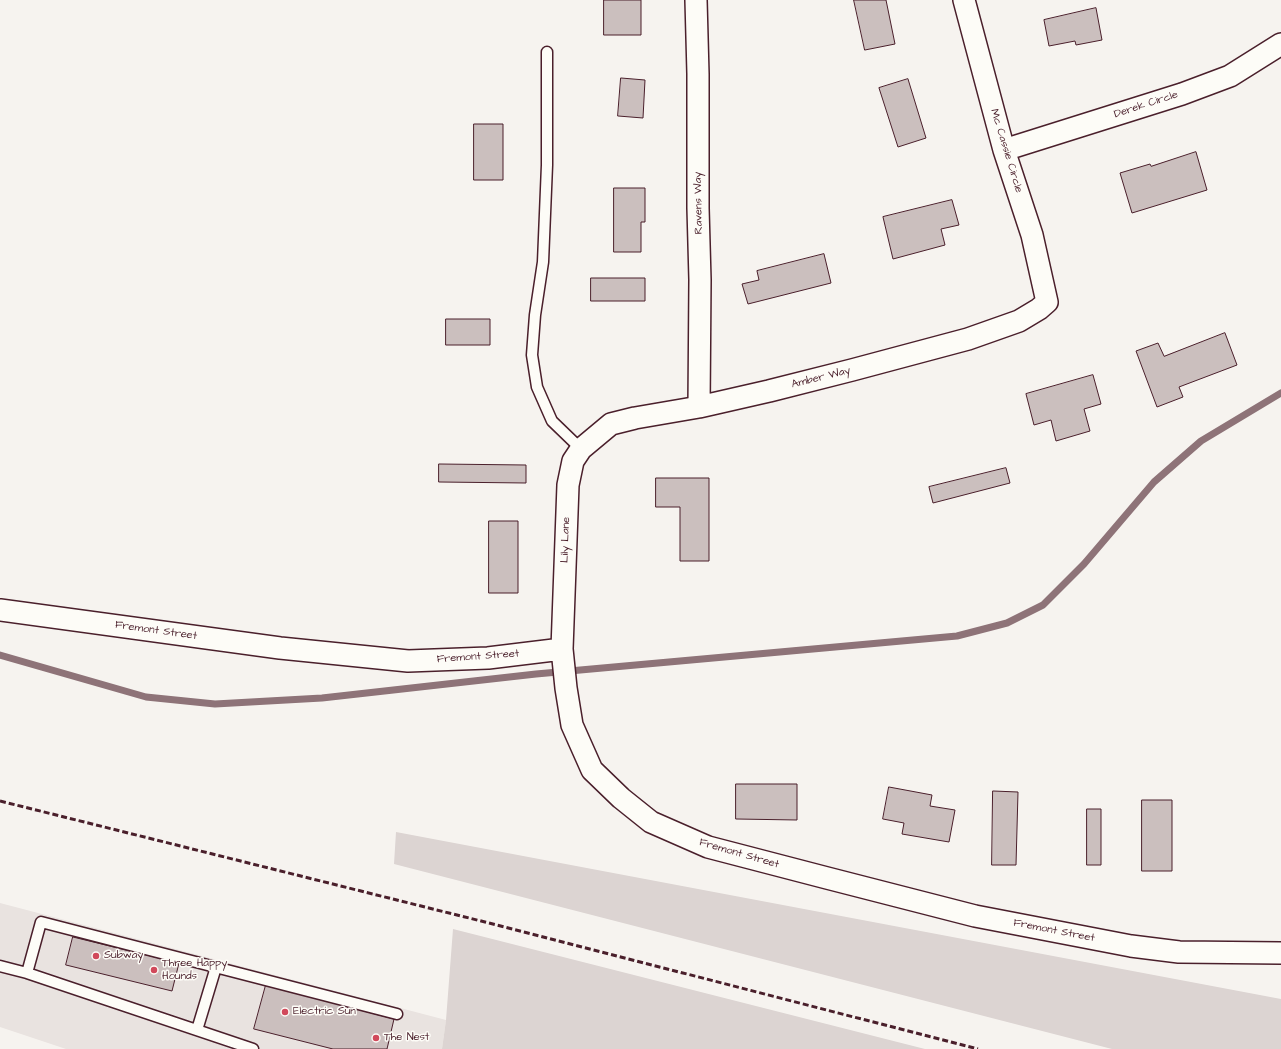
<!DOCTYPE html>
<html>
<head>
<meta charset="utf-8">
<style>
	body { margin:0 }
	canvas { display:block; background:#f6f3ef }
</style>
</head>
<body>
<canvas width="1281" height="1049"></canvas>
<script>
const context = document.querySelector('canvas').getContext('2d');
context.lineJoin = 'round';
function fill(path, color) { context.fillStyle = color; context.fill(path, 'evenodd'); }
function strokePath(path, color, width, dash) { context.strokeStyle = color; context.lineWidth = width; context.lineCap = dash ? 'butt' : 'round'; context.setLineDash(dash || []); context.stroke(path); }
function label(font, color, halo, rows, align = 'center') {
  context.font = font + ' "Architects Daughter",sans-serif'; context.lineWidth = 3; context.setLineDash([]); context.textBaseline = 'middle'; context.strokeStyle = halo; context.fillStyle = color; for (const [text, x, y, turn = 0] of rows) {
    context.save(); context.translate(x, y); context.rotate((+turn || 0) * Math.PI / 180); context.textAlign = isNaN(turn) ? turn : align; if (halo) context.strokeText(text, 0, 0); context.fillText(text, 0, 0); context.restore();
  }
}
fill(new Path2D(`
	M0,903L446,1020L442,1049H66L0,1027Z`), '#e9e3e0');
fill(new Path2D(`
	M396,832L1281,999V1049H1112L394,864Z
	M453,929L925,1049H442L446,1020Z`), '#dcd4d2');
strokePath(new Path2D(`
	M0,655L146,697L215,704L322,698L536,674L957,636L1007,623L1043,605L1084,564L1154,482L1201,441L1281,393`), '#8e7378', 7);
const building = new Path2D(`
	M604,0H641V35H604Z
	M854,0H886L895,44L865,50Z
	M1096,8L1102,40L1076,45L1075,41L1049,46L1044,20Z
	M621,78L645,80L643,118L618,116Z
	M908,79L926,138L898,147L879,88Z
	M474,124H503V180H474Z
	M1196,152L1207,190L1132,213L1120,173L1150,164L1151,166Z
	M614,188H645V222H641V252H614Z
	M952,200L959,225L941,229L945,245L893,259L883,217Z
	M824,254L831,283L748,304L742,284L759,280L757,271Z
	M591,278H645V301H591Z
	M446,319H490V345H446Z
	M1225,333L1237,365L1179,387L1183,397L1157,407L1136,351L1158,343L1164,356Z
	M1093,375L1101,404L1084,409L1090,431L1056,441L1051,420L1034,425L1026,394Z
	M439,464L526,465V483L439,482Z
	M1006,468L1010,483L933,503L929,487Z
	M656,478H709V561H680V507H656Z
	M489,521H518V593H489Z
	M736,784H797V820L736,819Z
	M889,787L932,795L930,806L955,810L949,842L902,834L904,823L883,819Z
	M993,791L1018,792L1016,865H992Z
	M1142,800H1172V871H1142Z
	M1087,809H1101V865H1087Z
	M73,937L179,963L172,991L66,965Z
	M266,985L394,1019L387,1049H333L254,1029Z`);
fill(building, '#cbbfbe');
strokePath(building, '#4a1f2b', 1);
const service = new Path2D(`
	M547,52V165L543,262L535,315L532,355L537,387L552,421L581,449
	M0,966L27,973L253,1049
	M27,973L41,922L397,1014
	M197,1030L216,967`);
const minor = new Path2D(`
	M696,0L698,74V208L700,280L699,407
	M964,0L1004,150L1032,235L1047,302L1039,309L1019,321L968,339L852,370L769,391L699,407L635,418L611,424L581,449L573,461L568,485L562,649L566,688L572,725L592,770L621,798L651,822L708,847L827,878L975,916L1131,946L1179,952L1281,953
	M1004,150L1182,94L1230,76L1281,44
	M0,610L280,648L408,661L488,658L562,649`);
strokePath(service, '#4a1f2b', 13);
strokePath(minor, '#4a1f2b', 24);
strokePath(service, '#fdfcf7', 10);
strokePath(minor, '#fdfcf7', 21);
strokePath(new Path2D(`
	M0,801L485,922L978,1049`), '#4a1f2b', 3, [6, 3]);
for (const [x, y, r, color] of [
	[96,956,4,"#d1495b"],
	[154,970,4,"#d1495b"],
	[285,1012,4,"#d1495b"],
	[376,1038,4,"#d1495b"]
]) { const dot = new Path2D(); dot.arc(x, y, r, 0, 2 * Math.PI); context.fillStyle = color; context.fill(dot); strokePath(dot, '#fdfcf7', 1.5); }
label('11px', '#4a1f2b', '#fdfcf7', [
	["Derek Circle",1146,105,-18],
	["Mc Cassie Circle",1006,151,73],
	["Ravens Way",699,203,-91],
	["Amber Way",821,378,-14],
	["Lily Lane",566,540,-88],
	["Fremont Street",156,631,8],
	["Fremont Street",478,657,-4],
	["Fremont Street",739,854,16],
	["Fremont Street",1054,931,11]
]);
label('11px', '#4a1f2b', '#fdfcf7', [
	["Subway",104,956],
	["Three Happy",162,964],
	["Hounds",162,977],
	["Electric Sun",293,1012],
	["The Nest",384,1038]
], 'left');
</script>
</body>
</html>
